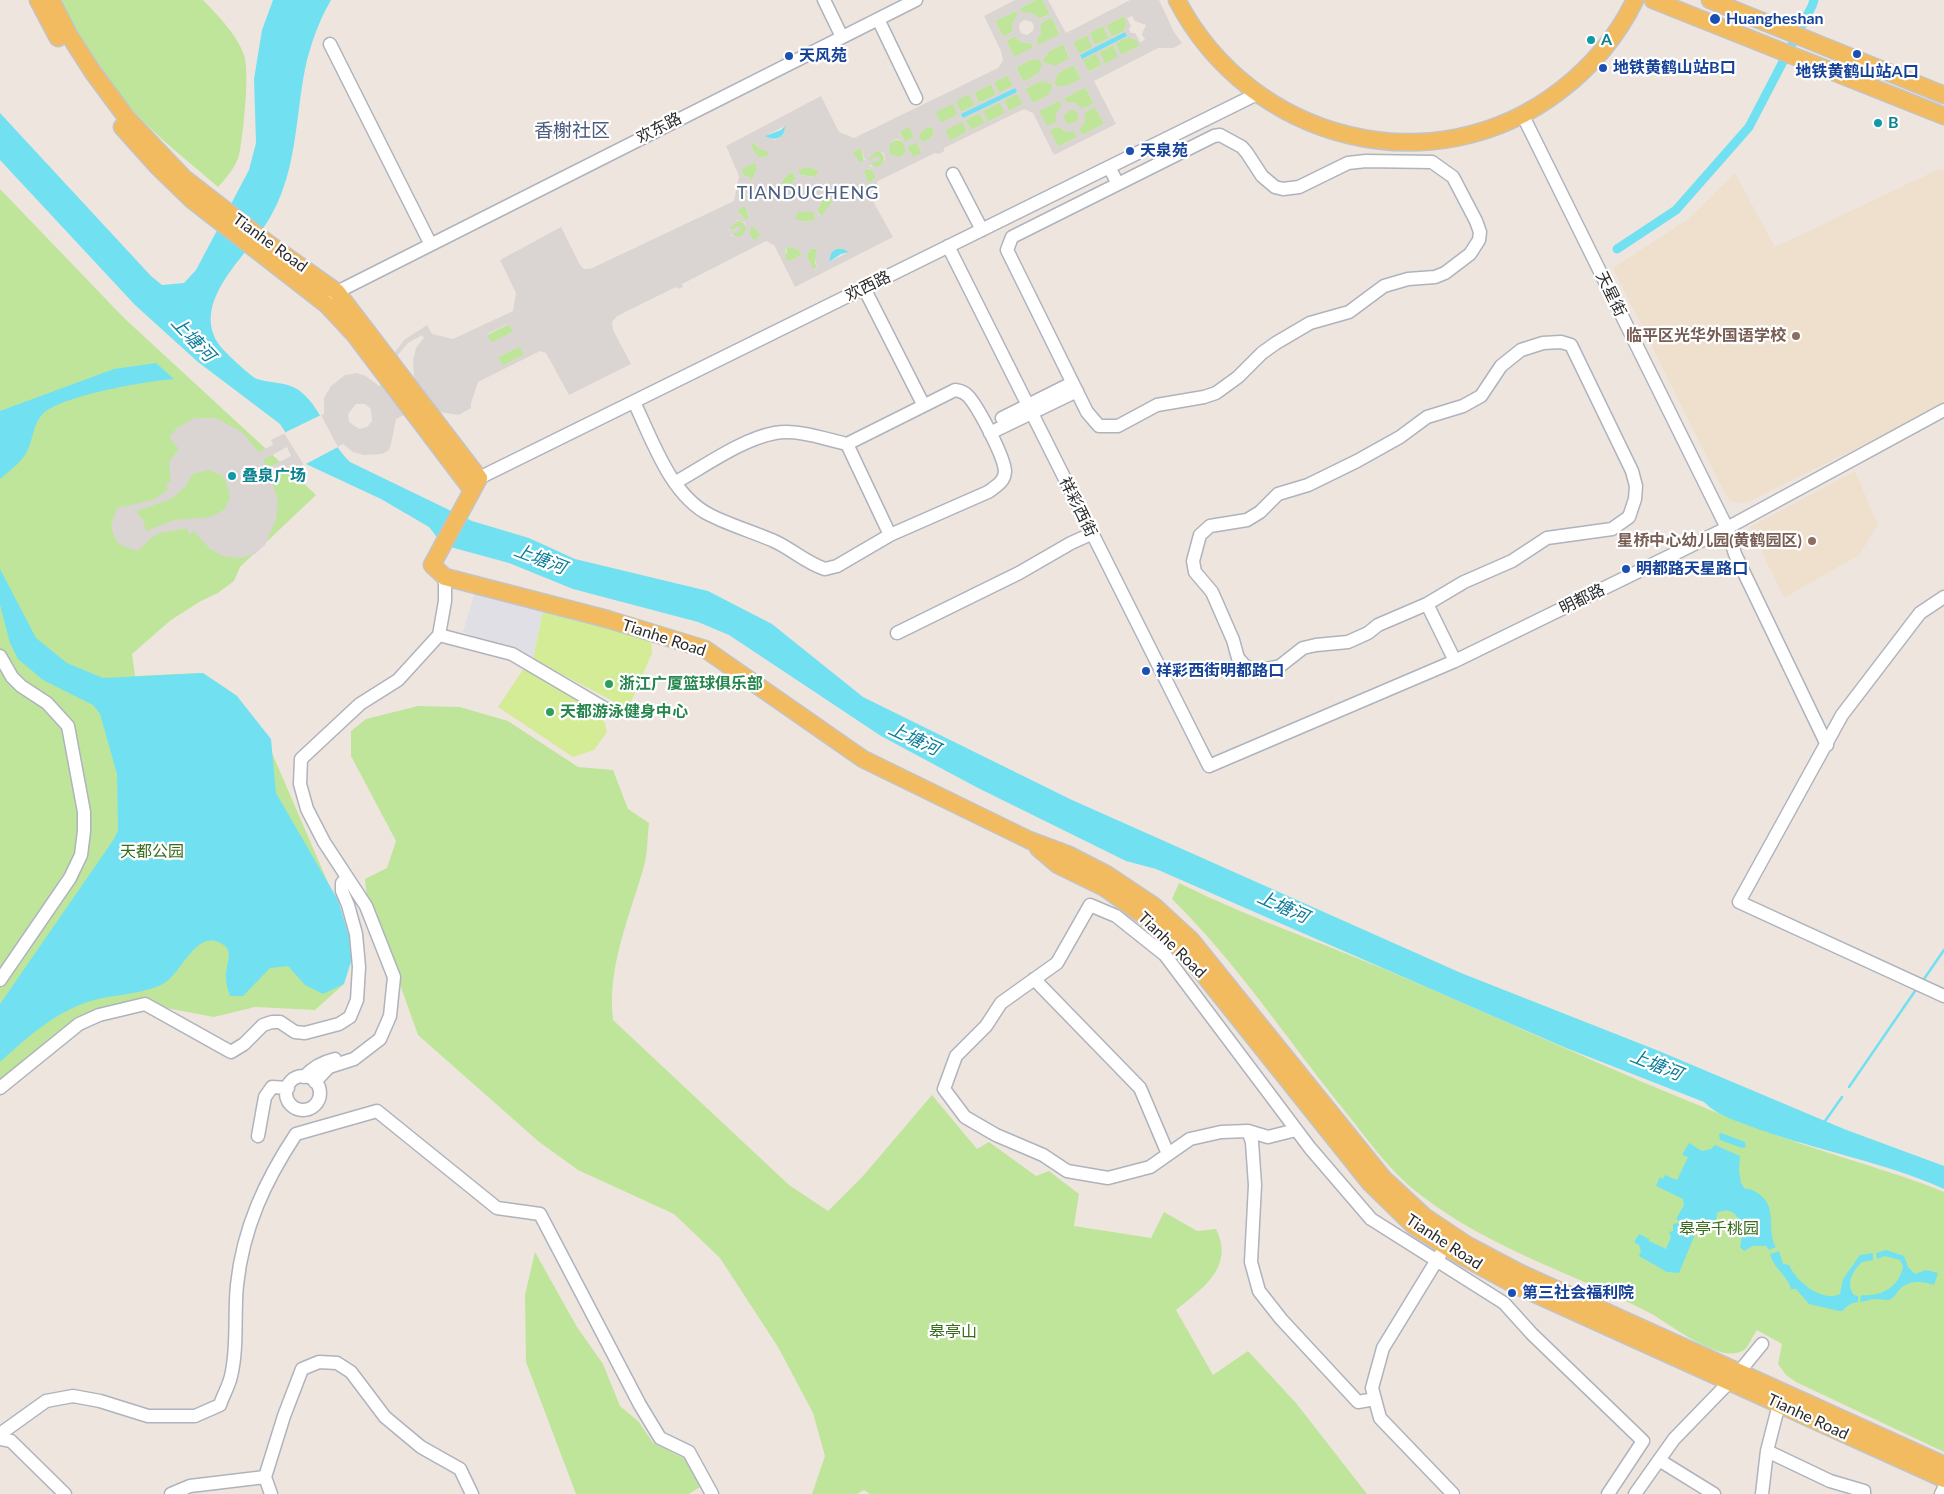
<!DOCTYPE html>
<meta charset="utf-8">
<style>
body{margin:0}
canvas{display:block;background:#eee5df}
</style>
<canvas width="1944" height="1494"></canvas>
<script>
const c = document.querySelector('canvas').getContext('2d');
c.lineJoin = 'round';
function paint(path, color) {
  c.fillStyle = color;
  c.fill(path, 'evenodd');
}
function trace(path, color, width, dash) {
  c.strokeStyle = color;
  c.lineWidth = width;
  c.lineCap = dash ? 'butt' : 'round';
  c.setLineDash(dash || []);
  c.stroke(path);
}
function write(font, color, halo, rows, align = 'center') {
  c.font = font + ' Lato,"Noto Sans SC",sans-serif';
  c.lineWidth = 4.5;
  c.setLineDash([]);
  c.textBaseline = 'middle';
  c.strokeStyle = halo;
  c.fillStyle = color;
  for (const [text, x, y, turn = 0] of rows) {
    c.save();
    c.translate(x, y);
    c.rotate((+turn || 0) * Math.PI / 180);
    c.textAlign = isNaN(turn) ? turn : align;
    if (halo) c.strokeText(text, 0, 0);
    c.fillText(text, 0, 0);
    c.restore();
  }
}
const industrial = new Path2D(`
 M475,592L543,611L533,659L463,632Z`);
const education = new Path2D(`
 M1939,169L1944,170V405L1748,502L1736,503L1730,500L1723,490L1613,268L1688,219L1735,173L1775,247Z
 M1855,471L1878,525L1859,555L1784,598L1750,527Z`);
const green = new Path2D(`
 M59,0H203C219,17 236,33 244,55C250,71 243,137 239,155C236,167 226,178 218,187C185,158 148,131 121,96C97,66 78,33 59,0Z
 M1036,0H1043L1050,14L1039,19L1022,13L1020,8Z
 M1016,11L1018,15L1012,23V32L1003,37L995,21Z
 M1124,16L1127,21L1124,31L1112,37L1106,25Z
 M1052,17L1060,35L1038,46L1036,40L1041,23Z
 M1103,26L1109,38L1095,45L1089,33Z
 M1087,35L1093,47L1079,54L1073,42Z
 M1015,36L1021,42L1031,43L1033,48L1014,57L1006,41Z
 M1128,37L1137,40L1140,46L1121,55L1115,43Z
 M1063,44L1070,59L1055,66L1044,63L1043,59L1049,51Z
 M1113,45L1119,57L1105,64L1099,52Z
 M1096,53L1102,65L1088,72L1082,60Z
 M1030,60H1040L1043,64L1038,74L1023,82L1016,67Z
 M1074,65L1081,79L1066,87L1056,86L1054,82L1059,72Z
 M1008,75L1013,86L999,93L994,82Z
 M1040,81L1051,83L1053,88L1047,96L1033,103L1025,89Z
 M991,84L996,95L979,103L974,93Z
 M1085,87L1094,103L1083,109L1066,102L1064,98Z
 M1017,93L1023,104L1009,111L1004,100Z
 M969,94L975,105L961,112L955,101Z
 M1059,100L1062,105L1056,122L1047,127L1039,111Z
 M1000,102L1005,113L988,122L982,111Z
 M953,103L958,114L941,123L935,112Z
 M1095,107L1104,124L1082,135L1079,130L1085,112Z
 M1063 117a8 8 0 1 1 16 0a8 8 0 1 1-16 0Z
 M979,113L985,123L971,130L965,120Z
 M962,121L967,132L950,141L945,130Z
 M909,126L914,137L905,142L899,131Z
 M927,126L933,128L934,133L929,140L923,142L919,138V134Z
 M1058,126L1065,131L1075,132L1077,137L1058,147L1049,130Z
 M888 149a9 9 0 1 1 18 0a9 9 0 1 1-18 0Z
 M754,142L757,146L771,152L766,157L758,158L749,144Z
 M916,142L922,153L913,158L907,147Z
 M861,148L864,161L861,163L855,160L843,166L844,157L848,156L855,158L852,152Z
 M868 159a8 8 0 1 1 16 0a8 8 0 1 1-16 0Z
 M755,162L757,169L752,180L744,176L741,169Z
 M809,167L819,170L815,177L800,175L798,169Z
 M865,168L872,170L876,178L868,183L864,173Z
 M792,171L796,178L787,191L779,189L784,178Z
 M0,189L124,318L316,495L240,567L234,581L218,593L201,601L171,620L132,654L135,676L203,673L237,696L272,753L342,915L344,984L315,1010L255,1007L214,1017L145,1004L84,1022L0,1091Z
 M825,196L833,199L828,210L821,217L817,210Z
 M745,205L749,217L746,221L737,210Z
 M798,211L813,212L816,220L805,222L794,219Z
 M730 229a8 8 0 1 1 16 0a8 8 0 1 1-16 0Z
 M751,226L756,227L761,236L753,241L749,232Z
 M786,246L798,249L802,255L788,262L784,255L787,252Z
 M818,248L815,263L817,267L813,270L806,255L811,249Z
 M509,324L513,332L491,343L487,335Z
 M520,346L524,355L502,366L498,357Z
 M418,706L460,707L508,721L578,767L613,770L628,809L649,823C647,837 648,852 644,866C630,916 607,966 613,1020L789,1185L828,1211L863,1176L932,1095L977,1149L989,1142L1036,1176L1049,1171L1079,1194L1074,1226L1151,1238L1164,1212L1197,1231L1216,1229C1235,1267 1202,1289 1176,1310L1213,1375L1248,1351L1296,1403L1367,1494H870L864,1490L857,1494H812L825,1456L813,1413L778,1347L720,1258L674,1214L578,1170L538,1141L418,1035L391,959L368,908L365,879L387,868L396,841L351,756V731L366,719Z
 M1179,883C1255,921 1335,947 1412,981C1534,1033 1654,1091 1779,1136C1833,1156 1890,1170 1944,1192V1452L1796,1382L1786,1375L1778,1364L1782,1344L1757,1330C1753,1335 1749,1346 1744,1350C1721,1366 1669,1323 1650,1313C1574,1273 1490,1249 1422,1196C1391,1173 1368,1140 1344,1110C1287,1039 1236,962 1172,899Z
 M535,1252L577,1327L603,1364L620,1406L639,1422L653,1443L687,1460L700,1487L689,1494H576L526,1362L525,1295Z`);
const pitch = new Path2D(`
 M543,611L651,639L652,653L628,709L533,659Z
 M524,668L603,716L607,732L594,750L573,757L498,707Z`);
const plaza = new Path2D(`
 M1015,0H1036L1020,8L1022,12L1032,13L1040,19L1050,14L1043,0H1048L1066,33L1130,0H1159L1174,32L1182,43L1174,48H1158L1094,81L1116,124L1054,155L1033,113L1024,109L944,148V151L939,154L935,153L878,181L872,193L874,203L893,237L795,287L774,245L766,241L682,284L683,287L678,289L676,287L617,316L612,322L613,330L631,364L569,395L546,353L540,351L478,382L471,403V408L459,415L433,411L411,381L414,377L413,360L416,348L424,338L422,335L408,343L395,358L393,355L404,340L427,325L432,334L453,339L513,311L516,293L500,260L561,227L580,265L584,269H590L734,201L739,176L726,146L821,96L839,132L854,138L998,68L1003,60L1001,51L984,16ZM1016,11L1018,15L1012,23V32L1003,37L995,21ZM1124,16L1127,21L1124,31L1112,37L1106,25ZM1132,16L1135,21L1146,25L1142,34L1145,40L1140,42L1135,33H1131L1129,29L1131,26L1127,18ZM1052,17L1060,34L1038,45L1036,41L1041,35V23ZM1024,20L1032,22L1034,27L1033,31L1027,35L1021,33L1019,28L1020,23ZM1103,26L1109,38L1095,45L1090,33ZM1125,32L1127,36L1082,58L1081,55ZM1087,35L1092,47L1079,54L1073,42ZM1015,36L1021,42L1031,43L1033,47L1014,57L1006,41ZM1128,37L1137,41L1140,46L1121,55L1115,44ZM1063,44L1070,58L1055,66L1044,63L1043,59L1049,51ZM1113,45L1118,57L1105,64L1099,52ZM1096,54L1102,65L1089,72L1083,60ZM1030,60H1040L1042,64L1038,74L1023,82L1016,68ZM1074,65L1081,79L1066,86H1056L1054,82L1059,72ZM1008,76L1013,86L999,93L994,82ZM1040,81L1051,83L1053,88L1047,96L1033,103L1025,89ZM991,84L996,95L979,103L974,93ZM1085,87L1094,103L1083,109L1076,103L1066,102L1064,98ZM1015,88L1016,92L963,118L962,114ZM969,94L975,105L961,112L956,101ZM1017,94L1023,104L1009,111L1004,100ZM1059,101L1062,105L1056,113V122L1047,126L1039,111ZM1000,103L1005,113L988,122L983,111ZM953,104L958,114L941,123L936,112ZM1095,107L1104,124L1082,135L1079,130L1085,122V112ZM1072,109L1076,111L1079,118L1076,122L1069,124L1065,122L1064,115ZM979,113L985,123L971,130L965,120ZM962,122L967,132L950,141L945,130ZM785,126L784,132L780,138L774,140L765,136ZM929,126L933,128L934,133L929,140L923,142L919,138V134ZM1058,126L1067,132H1075L1077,137L1058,147L1050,130ZM909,127L914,137L905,142L899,132ZM896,139L901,140L906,150L902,157L891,155L888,151L891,142ZM754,142L760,149L770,152L766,157L758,158L750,143ZM916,142L922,152L913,157L907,147ZM861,148L865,160L861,163L852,152ZM876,151L884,153L885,160L880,166L871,167L869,165L880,160L878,156L867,161ZM755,162L757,169L752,180L748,176H744L741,169ZM809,167L819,170L815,177L800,175L798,169ZM867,168L872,170L876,178L868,183L864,173ZM792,171L796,177L787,191L779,189L784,178ZM825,196L832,199L831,204L820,217L817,210ZM745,206L749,216L746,221L737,210ZM797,212H813L816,220L805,222L795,219ZM737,220L745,223L746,230L742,236H732L731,235L741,230L739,226L728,231ZM752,225L761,236L753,240L749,232ZM786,246L798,249L802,255L788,262L785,255ZM817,248L815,259L817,267L814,270L806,255L811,249ZM836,249H843L849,252L829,262L831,253ZM508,324L513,332L491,343L487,334ZM519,347L524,355L502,366L498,357Z
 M357,373L366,376L379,386L386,381L410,412L396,419L391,444L389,450L382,454L364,455L353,452L343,444L287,474L284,470L271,477L278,501L276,520L265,545L255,554L240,558L222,556L209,548L194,531L189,534L187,528L160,533L150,539L138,551L122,546L115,539L111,526L117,508L153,500L169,489L165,485L171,481L169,462L179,449L169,437L177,428L195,418H215L241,431L259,452L273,445L271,440L324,414V398L331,386L345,375ZM356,404H365L371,409L372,421L367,427L359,429L349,422L348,414ZM287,447L291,456L267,468L263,460ZM209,470L223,476L227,484L230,498L224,510L210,517L174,520L146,531L143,520L136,511L171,499L185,487L193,474Z`);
const water = new Path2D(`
 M273,0H331C320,19 313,38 307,60C296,107 298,159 277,204C273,212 269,220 264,227C244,258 192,302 218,343C222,350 250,376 257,379C269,383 286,382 297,389C322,405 328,442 350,462L472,521L529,538L575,559L708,591L772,624L863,697L1072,800L1461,973L1659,1051L1844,1129L1944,1166V1189C1884,1162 1819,1151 1758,1129C1738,1121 1719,1117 1704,1102L1566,1048L1156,869L1126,861L978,788L881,736L729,635L698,622L573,589L509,563L443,545L429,527L381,499L306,464L280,424L198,362L135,305L0,160V113L151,276L162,285L184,283L196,270L249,170L256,143L254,79L262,30Z
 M1125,32L1127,36L1082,59L1080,55Z
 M1015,88L1017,92L963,118L961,114Z
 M785,126C785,138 775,142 765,136L781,130Z
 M836,249H843L849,252L841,254L829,262L831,253Z
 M156,363L174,379C148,381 56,396 41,416C32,427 33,443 25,455C19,464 8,472 0,479V411L114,369Z
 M0,569L36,638L67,663L103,678L203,673L237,696L271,739L276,793L338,900L354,952L344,984L323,994L305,985L288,966L270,968L243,996H230C228,990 226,984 226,978C225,963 237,949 218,942C194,932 180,977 161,985C144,993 117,995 98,999C58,1009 30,1035 0,1062V1004L114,839L118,830L117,774L100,714L93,705L43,680L18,659L10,643L0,605Z
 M1721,1133L1745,1142L1746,1147L1742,1148L1720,1140L1719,1134Z
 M1689,1143L1702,1151L1711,1149L1715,1145L1740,1156L1739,1171L1741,1183L1745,1189C1749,1188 1751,1190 1756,1192C1780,1206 1765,1230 1776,1247L1769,1250L1766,1246H1753L1744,1251L1740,1247C1745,1231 1739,1202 1717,1213L1716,1220L1710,1224L1701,1218L1697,1226L1693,1229L1676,1219L1684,1205L1683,1199L1656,1186L1660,1177L1663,1179L1665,1175L1677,1180L1688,1157L1682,1155Z
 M1677,1223L1693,1233L1694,1237L1679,1273L1667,1272L1639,1256L1641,1251L1639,1245L1634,1242L1639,1234L1649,1239V1241L1666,1249L1671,1237L1669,1232L1673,1231V1224Z
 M1886,1250L1904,1256L1908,1267L1915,1274L1926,1270L1938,1273L1934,1285C1922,1281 1910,1280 1900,1289C1896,1293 1895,1297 1889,1300L1874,1299L1860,1302L1861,1295C1882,1297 1900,1286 1903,1266L1900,1260L1885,1256L1877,1259L1876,1253Z
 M1779,1251L1783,1264L1789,1265C1796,1281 1822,1303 1840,1294L1843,1279L1860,1255L1873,1253V1260L1862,1262C1853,1271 1845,1283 1854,1295L1858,1296V1302L1850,1304L1842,1311H1839L1809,1304L1796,1289H1791C1788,1276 1774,1269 1770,1254Z`);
const pier = new Path2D(`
 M321,415L338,447L304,465L284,433Z`);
const stream = new Path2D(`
 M1924,979L1944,950
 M1849,1087L1915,991
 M1823,1124L1842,1097`);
const canal = new Path2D(`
 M1617,249L1676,210L1749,127L1812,6L1814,0`);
const minor = new Path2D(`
 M824,0L842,37
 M878,19L916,98
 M330,44L430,243
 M1522,114L1727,528L1735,554L1827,745
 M1109,167L1118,184L1214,136L1220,135L1242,147L1247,153L1262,176L1275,187L1283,189L1299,187L1348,163L1366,161L1432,162L1453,177L1476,221L1480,232L1479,240L1470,254L1445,273L1435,277L1408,279L1384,286L1349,312L1310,323L1276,343L1262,353L1238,377L1216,393L1204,397L1157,405L1118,426H1099L1087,412L1007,250L1012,237L1118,184
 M953,174L982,230
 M948,246L1209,766L1455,661L1727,528L1944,410
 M864,288L923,404
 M333,297L337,292L916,0
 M1561,342L1571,345L1632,471L1636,486L1635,499L1629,517L1612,529L1547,538L1512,561L1464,582L1427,604L1378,625L1368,633L1348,642L1316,645L1303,648L1280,666L1257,671L1245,666L1238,658L1233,640L1212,592L1195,572L1193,561L1200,535L1210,526L1247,520L1260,512L1278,494L1308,485L1357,461L1400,437L1427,417L1463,406L1481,396L1501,366L1521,350L1543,343Z
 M634,402C652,439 670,495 710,515C730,525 753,532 774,541C792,549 806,563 825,569L837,566L890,535L988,492C995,487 1005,482 1005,471C1004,456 979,409 969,397C965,392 961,391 955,390L847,444C825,439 798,429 775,433C742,439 705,466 676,482
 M1002,418L1072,383
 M990,433L1077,391
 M847,444L890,535
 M479,478L1257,94
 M1944,597L1920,613L1842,715L1739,902L1944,996
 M1427,604L1455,661
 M897,633L1019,573L1071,543L1091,534
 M439,635L512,654L609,711
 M0,656L12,677L21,686L47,703L68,726L84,812V831L81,855L70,878L0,980
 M1034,979L1140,1088L1168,1154
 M286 1093a17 17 0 1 1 34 0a17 17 0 1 1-34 0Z
 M304,1077C313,1067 322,1062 335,1059
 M315,1082L329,1067L354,1059L380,1039L390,1016L394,977L366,906L324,842L307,809L300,784L301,759L360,704L398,680L439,635L445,601V577
 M0,1088L79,1024L99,1015L145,1004L231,1052L244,1044L263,1025L272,1022H280L295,1032L305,1033L339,1024L350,1017L357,1000L359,967L356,934L348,905L342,891V883L347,878
 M1248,1131L1268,1137L1296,1130
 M258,1136L265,1097L272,1087L288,1088
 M1440,1255L1383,1348L1372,1388L1380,1418L1453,1494
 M1375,1399L1358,1402L1281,1319L1259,1291L1251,1262L1255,1185L1252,1142L1248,1131L1221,1132L1190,1139L1150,1167L1108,1178L1067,1171L1043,1155L996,1135L965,1117L944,1089L956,1056L986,1026L1001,1003L1057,963L1090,905L1116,916L1165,955L1310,1148L1371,1219L1504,1303L1532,1334L1643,1441L1608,1494
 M0,1434L46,1401L73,1396L100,1401L148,1416H195L220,1405C223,1395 229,1386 231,1376C238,1348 234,1314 237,1285C243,1228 265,1181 296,1134L377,1111L497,1208L540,1214L640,1405L660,1438L689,1452L712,1494
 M0,1439L11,1441L65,1494
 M1767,1451L1830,1481L1864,1491V1494
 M1659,1460L1714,1494
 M171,1494L190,1486L265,1477
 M271,1494L265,1477L284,1416L302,1369L319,1362L337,1363L351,1372L385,1417L421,1447L460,1469L472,1494
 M1635,1494L1674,1439L1739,1372L1762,1344
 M1762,1494L1767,1451L1779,1404
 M1941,1494L1944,1488`);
const major = new Path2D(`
 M38,0L58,38
 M51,0L69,35L92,71L126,117L184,178L269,244L337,292L479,478L432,565L445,577L607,619L705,649L863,759L1029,840L1069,855L1106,874L1154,906L1191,940L1383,1178L1425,1217L1467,1245L1520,1273L1944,1465
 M1177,0C1250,141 1433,189 1561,90C1592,66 1618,35 1635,0
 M1653,0L1944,116
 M1710,0L1944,95
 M122,127L157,166L192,200L327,305L354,334L472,490
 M1038,848L1058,865L1105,888L1151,921L1192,960L1370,1183L1414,1226L1461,1256L1511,1283L1944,1479`);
const markers = [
 [1715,19,6,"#1a4fb4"],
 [1591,40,5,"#0f9aa8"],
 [1857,54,5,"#1a4fb4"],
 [789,56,5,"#1a4fb4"],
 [1603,68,5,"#1a4fb4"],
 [1878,123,5,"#0f9aa8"],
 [1130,151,5,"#1a4fb4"],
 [1796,336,5,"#8d6e63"],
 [232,476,5,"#0f9aa8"],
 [1812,541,5,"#8d6e63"],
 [1626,569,5,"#1a4fb4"],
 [1146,671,5,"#1a4fb4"],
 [609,684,5,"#2e9e5b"],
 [550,712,5,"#2e9e5b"],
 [1512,1293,5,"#1a4fb4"]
];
const transitNames = [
 ["Huangheshan",1726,19],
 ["天风苑",799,56],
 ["地铁黄鹤山站B口",1613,68],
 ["地铁黄鹤山站A口",1857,72,"center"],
 ["天泉苑",1140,151],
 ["明都路天星路口",1636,569],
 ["祥彩西街明都路口",1156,671],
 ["第三社会福利院",1522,1293]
];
const cultureNames = [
 ["A",1601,40],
 ["B",1888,123],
 ["叠泉广场",242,476]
];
const streetNames = [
 ["欢东路",659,128,-27],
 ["Tianhe Road",270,243,36],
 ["欢西路",868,286,-26],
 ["天星街",1611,294,64],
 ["祥彩西街",1078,507,64],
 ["明都路",1582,599,-26],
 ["Tianhe Road",664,638,18],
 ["Tianhe Road",1172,945,44],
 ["Tianhe Road",1444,1242,33],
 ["Tianhe Road",1808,1417,25]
];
const educationNames = [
 ["临平区光华外国语学校",1786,336],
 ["星桥中心幼儿园(黄鹤园区)",1802,541]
];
const leisureNames = [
 ["浙江广厦篮球俱乐部",619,684],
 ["天都游泳健身中心",560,712]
];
const parkNames = [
 ["天都公园",152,852],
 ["皋亭千桃园",1719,1229],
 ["皋亭山",953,1332]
];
const neighbourhoodNames = [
 ["TIANDUCHENG",808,193]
];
const waterNames = [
 ["上塘河",193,339,47],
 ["上塘河",540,559,21],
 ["上塘河",914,739,25],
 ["上塘河",1283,907,24],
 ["上塘河",1656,1065,22]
];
const quarterNames = [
 ["香榭社区",572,131]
];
paint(industrial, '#e0dfe6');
paint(education, '#efe0ce');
paint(green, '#bfe59b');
paint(pitch, '#d4ec96');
paint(plaza, '#dad5d2');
paint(water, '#71e1f1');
paint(pier, '#eee5df');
trace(stream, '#71e1f1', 2.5);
trace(canal, '#71e1f1', 9);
trace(minor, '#afb3bc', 15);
trace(major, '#c4c4c4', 19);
trace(minor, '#fff', 12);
trace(major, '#f3bb5f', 16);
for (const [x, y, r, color] of markers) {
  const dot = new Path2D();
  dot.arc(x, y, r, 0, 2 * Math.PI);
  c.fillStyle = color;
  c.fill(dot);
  trace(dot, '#fff', 2);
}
write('bold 16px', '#164399', '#fff', transitNames, 'left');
write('bold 16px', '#0d838f', '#fff', cultureNames, 'left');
write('16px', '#2c2c2c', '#fff', streetNames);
write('bold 16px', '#785e54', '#fff', educationNames, 'right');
write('bold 16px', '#27864d', '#fff', leisureNames, 'left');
write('16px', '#366c1a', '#fff', parkNames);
c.letterSpacing = '1px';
write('18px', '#4b5c7e', '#fff', neighbourhoodNames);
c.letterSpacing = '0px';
write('italic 18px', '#0c7d9a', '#fff', waterNames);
write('19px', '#4b5c7e', '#fff', quarterNames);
</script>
